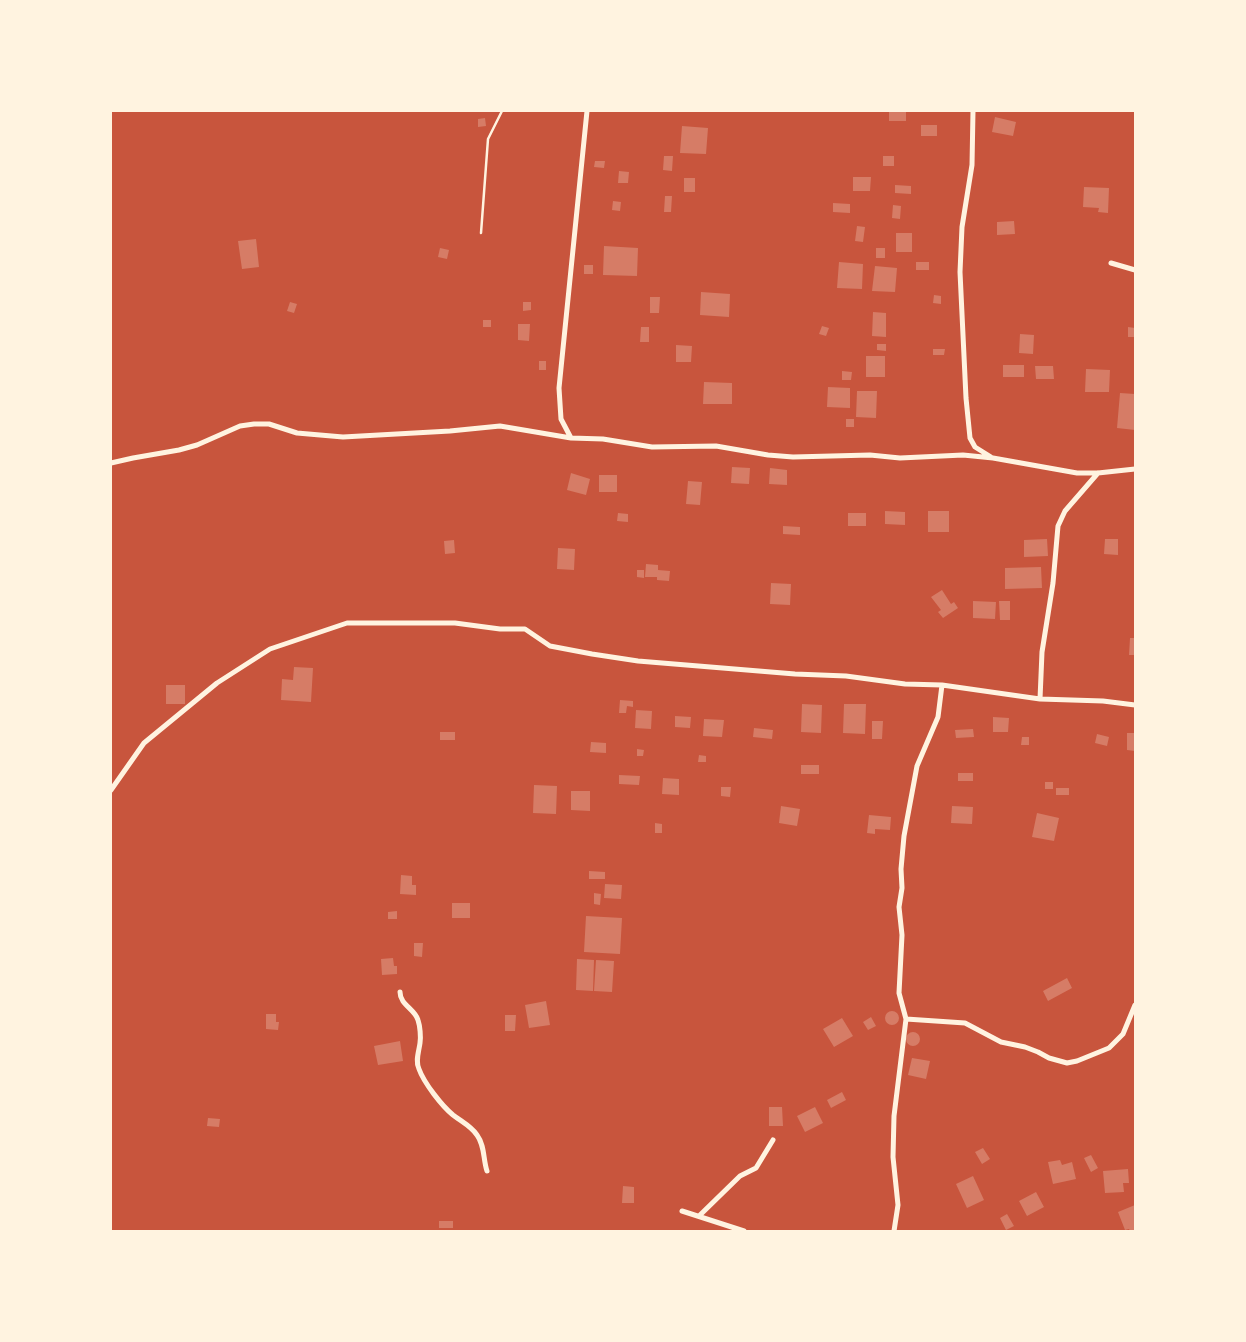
<!DOCTYPE html>
<style>
body{margin:0}
#map{position:relative;width:1246px;height:1342px;overflow:hidden;background:#c8553d;font-family:"Public Sans",sans-serif}
canvas{display:block}
.frame{position:absolute;inset:0;border:112px solid #fff3e0;pointer-events:none}
</style>
<div id="map">
<canvas width="1246" height="1342"></canvas>
<div class="frame"></div>
</div>
<script>
const c = document.querySelector('canvas').getContext('2d');
c.lineJoin = 'round';
function paint(path, color) {
  c.fillStyle = color;
  c.fill(path, 'evenodd');
}
function trace(path, color, width, dash) {
  c.strokeStyle = color;
  c.lineWidth = width;
  c.lineCap = dash ? 'butt' : 'round';
  c.setLineDash(dash || []);
  c.stroke(path);
}
const building = new Path2D(`
 M889,111H906V121H889Z
 M995,117L1016,122L1013,136L992,132Z
 M485,118L486,126L478,127V119Z
 M921,125H937V136H921Z
 M682,126L708,128L706,154L680,153Z
 M664,156H673L672,171L663,170Z
 M883,156H894V166H883Z
 M595,161H605L604,168L594,167Z
 M619,171L629,172L628,183H618Z
 M853,177H871L870,191H853Z
 M684,178H695V192H684Z
 M895,185L911,186V194L895,193Z
 M1084,187L1109,188L1108,213L1098,212L1099,208L1083,207Z
 M665,196H672L671,212H664Z
 M613,201L621,202L620,211L612,210Z
 M833,203L850,204V213L833,212Z
 M893,205L901,206L900,219L892,218Z
 M1014,221L1015,234L997,235V222Z
 M857,226L865,227L863,242L855,241Z
 M896,233H912V252H896Z
 M256,239L259,267L242,269L238,241Z
 M604,246L638,248L637,276L603,275Z
 M440,248L449,250L447,259L438,257Z
 M876,248H885V258H876Z
 M839,262L863,264L862,289L837,288Z
 M916,262H929V270H916Z
 M584,265H593V274H584Z
 M875,266L897,268L895,292L872,291Z
 M701,292L730,294L729,317L700,315Z
 M934,295L941,296V304L933,303Z
 M650,297H660L659,313H650Z
 M290,302L297,304L294,313L287,311Z
 M523,302H531V310L523,311Z
 M873,312L886,313V337L872,336Z
 M483,320H491V327H483Z
 M518,324H530L529,341L518,340Z
 M822,326L829,328L826,336L819,334Z
 M641,327H649V342H640Z
 M1128,327L1135,328V337H1128Z
 M1020,334L1034,335L1033,354L1019,353Z
 M877,344H886V351L877,350Z
 M676,345L692,346L691,362H676Z
 M933,349H945L944,355H933Z
 M866,356H885V377H866Z
 M539,361H546V370H539Z
 M1003,365H1024V377H1003Z
 M1035,366H1053L1054,379H1036Z
 M1086,369L1110,370L1109,392H1085Z
 M842,371L852,372L851,380H842Z
 M704,382L732,383V404H703Z
 M828,387L850,388V408L827,407Z
 M857,391H877L876,418L856,417Z
 M1120,393L1135,394V430L1117,428Z
 M846,419H854V427H846Z
 M732,467L750,468L749,484L731,483Z
 M770,468L787,470V485L769,484Z
 M571,473L590,479L586,495L567,490Z
 M599,475H617V492H599Z
 M688,481L702,482L700,505L686,504Z
 M885,511L905,512V525L885,524Z
 M928,511H949V532H928Z
 M618,513L628,514V522L617,521Z
 M848,513H866V526H848Z
 M783,526L800,527V535L783,534Z
 M1047,539L1048,556L1024,557V540Z
 M1105,539H1118V555L1104,554Z
 M454,540L455,553L445,554L444,541Z
 M558,548L575,549L574,570L557,569Z
 M646,564L658,565V570L670,571L669,581L657,580V577H645Z
 M1041,567L1042,588L1005,589V568Z
 M637,570H644V578L637,577Z
 M771,583L791,584L790,605L770,604Z
 M942,590L951,604L954,602L958,608L943,618L938,612L941,610L931,597Z
 M973,601L996,602L995,619L973,618Z
 M999,601H1010V620H1000Z
 M1130,638H1135V655H1129Z
 M294,667L313,668L311,702L281,700L282,679L293,680Z
 M166,685H185V704H166Z
 M620,700L633,701V707L627,706L626,713H619Z
 M802,704L822,705L821,733L801,732Z
 M844,704H866L865,734L843,733Z
 M636,710L652,711L651,729L635,728Z
 M675,716L691,717L690,728L675,727Z
 M993,717L1009,718L1008,732H993Z
 M704,719L724,720L722,737L703,736Z
 M872,721H883L882,739H872Z
 M754,728L773,730L772,739L753,737Z
 M973,729L974,737L956,738L955,730Z
 M440,732H455V740H440Z
 M1127,733H1135V751L1127,750Z
 M1097,734L1109,737L1107,746L1095,743Z
 M1022,737H1029V745H1021Z
 M591,742L606,743V753L590,752Z
 M637,749L644,750L643,756H637Z
 M699,755L706,756V762H698Z
 M801,765H819V774H801Z
 M958,773H973V781H958Z
 M619,775L640,776L639,785L619,784Z
 M663,778L679,779V795L662,794Z
 M1045,782H1053V789H1045Z
 M534,785L557,786L556,814L533,813Z
 M721,787H731L730,797L721,796Z
 M1056,788H1069V795H1056Z
 M571,791H590V811L571,810Z
 M781,806L800,809L797,826L779,823Z
 M952,806L973,807L972,824L951,823Z
 M1037,813L1059,818L1054,841L1032,837Z
 M869,815L891,817L890,830L875,829V834L867,833Z
 M655,823L662,824V833H655Z
 M589,871L605,872V879H589Z
 M401,875L412,876V885H416V895L400,894Z
 M605,884L622,885L621,899L604,898Z
 M594,893L601,894L600,905L594,904Z
 M452,903H470V918H452Z
 M397,911V919H388V912Z
 M586,916L622,918L620,954L584,952Z
 M414,943H423L422,957L414,956Z
 M393,958L394,966H397V974L382,975L381,959Z
 M577,959L594,960L593,991L576,990Z
 M596,960L614,961L612,992L594,991Z
 M1067,978L1072,988L1048,1001L1043,991Z
 M546,1001L550,1025L529,1028L525,1005Z
 M885 1018a7 7 0 1 1 14 0a7 7 0 1 1-14 0Z
 M266,1014H276V1022H279L278,1030L266,1029Z
 M505,1015H516L515,1031H505Z
 M871,1017L876,1026L868,1030L863,1022Z
 M842,1018L853,1036L834,1047L823,1029Z
 M906 1039a7 7 0 1 1 14 0a7 7 0 1 1-14 0Z
 M400,1041L403,1061L378,1065L374,1046Z
 M912,1058L930,1061L926,1079L908,1075Z
 M842,1092L846,1100L831,1108L827,1100Z
 M769,1107H782L783,1126H769Z
 M815,1107L823,1123L805,1132L797,1116Z
 M208,1118L220,1119L219,1127L207,1126Z
 M983,1148L990,1159L982,1164L975,1152Z
 M1091,1155L1098,1168L1091,1172L1084,1158Z
 M1060,1160L1062,1165L1072,1162L1076,1179L1053,1184L1048,1162Z
 M1128,1169L1129,1183H1123L1124,1192L1105,1193L1103,1171Z
 M973,1176L984,1200L967,1208L956,1184Z
 M623,1186L634,1187V1203H622Z
 M1036,1192L1044,1207L1027,1216L1019,1201Z
 M1135,1205V1231H1130L1129,1229L1125,1230L1118,1212Z
 M1007,1214L1014,1226L1006,1230L1000,1218Z
 M439,1221H453V1228H439Z`);
const path = new Path2D(`
 M481,233L488,139L502,111`);
const minor = new Path2D(`
 M973,111L972,165L962,227L960,272L966,398L970,438L975,447L991,457
 M1111,263L1135,270
 M571,438L561,419L559,388L587,111
 M111,463L133,458L179,450L197,445L240,426L254,424H269L297,433L343,437L450,431L500,426L571,438L603,439L652,447L716,446L768,455L793,457L870,455L900,458L963,455L993,458L1077,473H1098L1135,469
 M1040,699L1042,652L1053,583L1058,526L1065,511L1098,473
 M111,790L144,743L217,683L270,649L347,623H455L500,629H525L550,646L592,654L638,661L795,674L846,676L905,684L942,685L1040,699L1103,701L1135,705
 M400,992C400,1005 415,1009 418,1020C420,1026 421,1037 420,1043C419,1051 415,1061 419,1069C424,1083 442,1106 453,1115C462,1122 471,1126 477,1135C485,1146 483,1159 487,1171
 M906,1019L965,1023L1001,1042L1025,1047L1038,1052L1049,1058L1067,1063L1077,1061L1109,1048L1123,1034L1135,1005
 M682,1211L744,1231
 M699,1216L740,1176L756,1168L773,1140
 M894,1231L898,1205L893,1157L894,1116L906,1019L899,993L902,935L899,907L902,888L901,869L904,836L917,766L938,717L942,685`);
paint(building, '#d67c66');
trace(path, '#fff3e0', 2.5);
trace(minor, '#fff3e0', 5);
</script>
